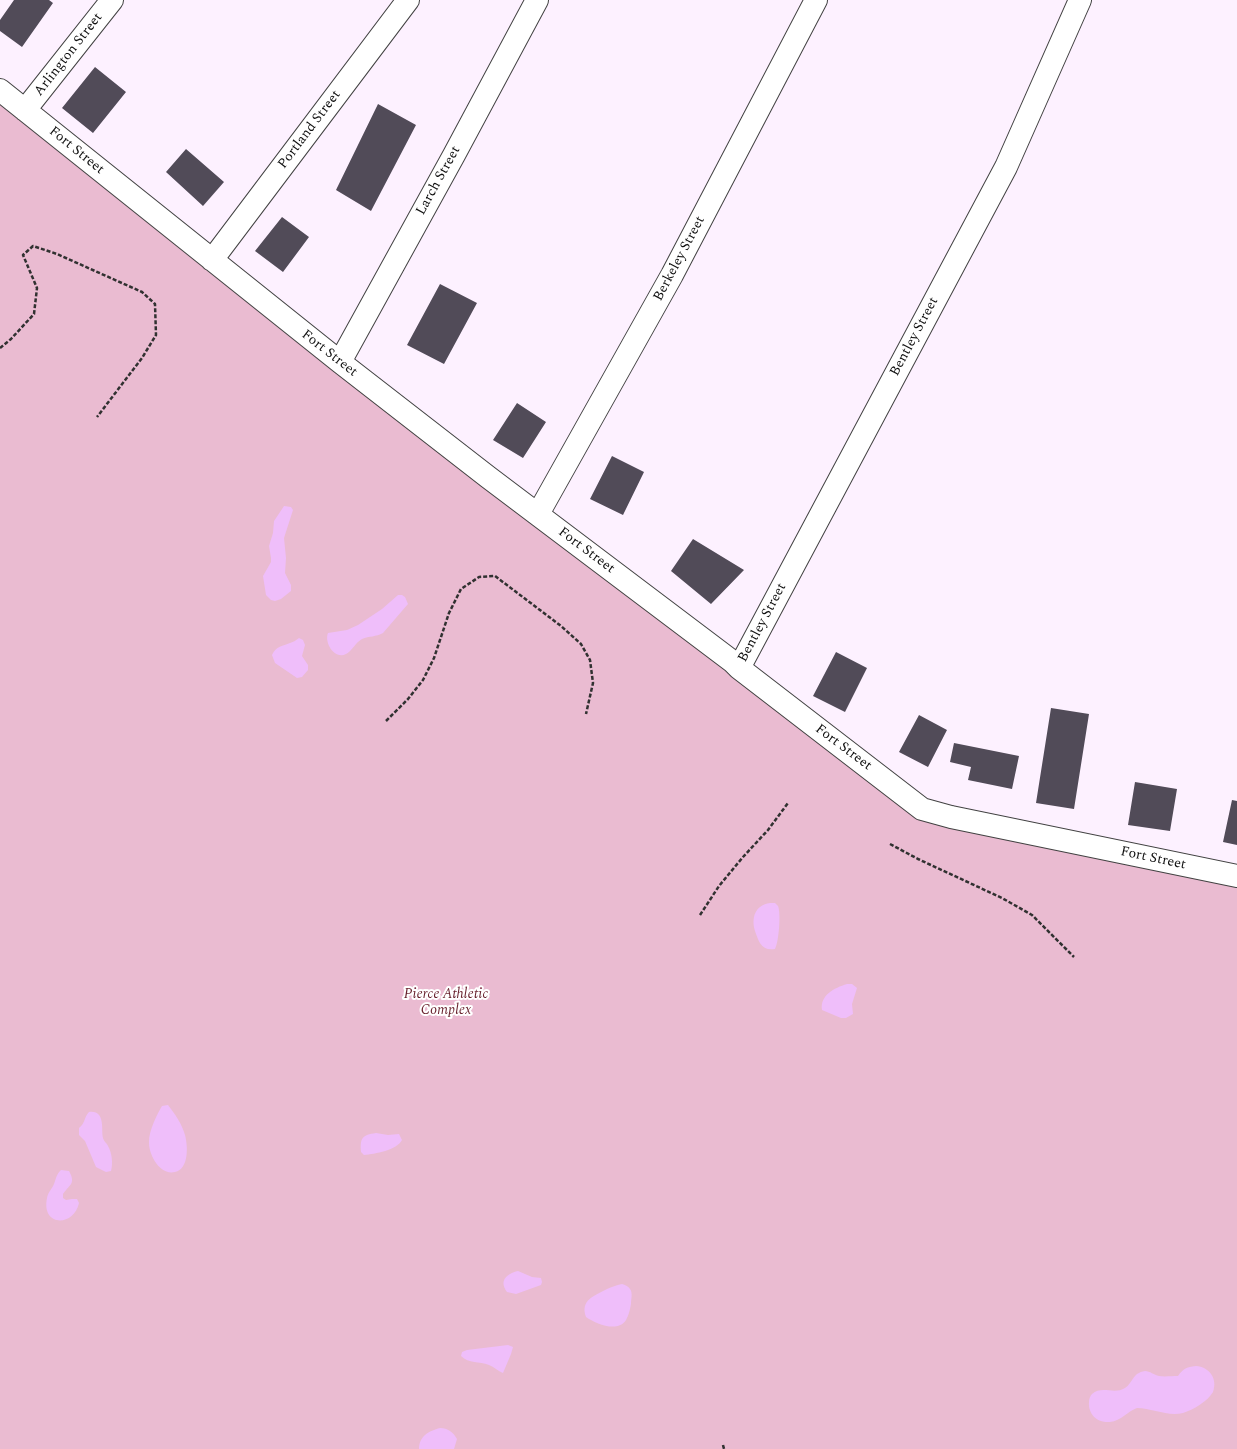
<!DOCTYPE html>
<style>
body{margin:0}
canvas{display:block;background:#fdf1ff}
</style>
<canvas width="1237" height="1449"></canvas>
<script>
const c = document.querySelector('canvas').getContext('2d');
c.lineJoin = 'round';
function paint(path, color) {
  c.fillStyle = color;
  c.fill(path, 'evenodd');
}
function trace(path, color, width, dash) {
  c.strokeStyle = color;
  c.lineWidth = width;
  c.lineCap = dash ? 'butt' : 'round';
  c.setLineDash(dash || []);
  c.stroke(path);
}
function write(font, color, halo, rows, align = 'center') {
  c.font = font + ' Spectral,serif';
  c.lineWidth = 4;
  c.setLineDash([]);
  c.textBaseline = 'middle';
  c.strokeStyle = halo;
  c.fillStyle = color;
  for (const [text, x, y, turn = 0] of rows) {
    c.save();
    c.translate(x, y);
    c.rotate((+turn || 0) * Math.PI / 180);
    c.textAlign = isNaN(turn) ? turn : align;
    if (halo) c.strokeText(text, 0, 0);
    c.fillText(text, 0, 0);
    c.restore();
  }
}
const green = new Path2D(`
 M0,101L924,815L1237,886V1449H0Z`);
const sand = new Path2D(`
 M284,506L291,507L293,510L284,538L286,558L285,573L291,585V591L281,599L275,601L271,600L266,595L263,576L271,562V558L269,546L273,533L274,521Z
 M398,595H402L405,597L408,604L383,633C376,637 369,636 362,639C355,643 352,651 346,654C334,660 324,642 328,633L347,630L358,625L382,609Z
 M299,638L303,640L305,645L302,656L308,665V670L302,677L297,678L275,663L272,655C276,646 283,646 290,643C294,642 296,640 299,638Z
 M770,903H775L778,906C781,913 779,941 775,949C761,951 759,942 755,931C751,918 755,905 770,903Z
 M847,984H852L857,988L852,1004L853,1014L846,1018H841L822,1010C820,995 834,988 847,984Z
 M168,1105C175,1114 182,1124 185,1135C188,1146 189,1169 175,1172C160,1176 148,1154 149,1141C149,1131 157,1114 162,1106Z
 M89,1112C106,1110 101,1130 103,1138C104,1142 107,1143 108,1146C112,1153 113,1163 111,1171L106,1172L96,1167L85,1141L79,1135V1128C85,1124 84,1117 89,1112Z
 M376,1133L388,1135L399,1134L402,1140C397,1150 375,1154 364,1155L361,1152C360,1138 362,1135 376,1133Z
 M61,1170L69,1171C76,1184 70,1184 63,1194V1198L66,1200L72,1199H77L79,1203C74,1227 41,1227 47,1198C48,1192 52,1189 54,1184C56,1179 56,1175 61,1170Z
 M518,1271L532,1277L541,1278L542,1282L541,1285L516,1294L507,1292C499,1281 506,1274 518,1271Z
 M622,1284C625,1285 628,1286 630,1289C633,1293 631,1299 631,1304C630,1309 629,1315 626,1320C618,1333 596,1324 586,1317C580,1300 594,1296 607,1289C612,1287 616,1285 622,1284Z
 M508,1345L513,1347L511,1354L503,1373C498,1371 494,1367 489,1365C479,1361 469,1364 461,1356L462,1352L467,1350Z
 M1196,1366C1209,1367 1218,1378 1213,1392C1208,1401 1193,1410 1183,1413C1168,1417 1152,1408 1137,1408C1128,1411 1121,1421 1110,1422C1098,1423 1088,1415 1089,1402C1089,1399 1090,1396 1092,1394C1102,1385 1114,1395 1125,1388C1133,1383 1132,1373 1145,1371C1150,1371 1154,1375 1159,1376C1164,1377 1172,1376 1178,1376C1183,1369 1186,1367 1196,1366Z
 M440,1428C448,1428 453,1432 457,1439L454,1449H419C419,1436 429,1431 440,1428Z`);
const building = new Path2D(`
 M14,0H49L53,3L22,47L0,31V20Z
 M95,67L126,92L93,133L62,108Z
 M378,104L416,125L371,211L336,190Z
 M186,149L224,182L203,206L166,172Z
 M282,217L309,237L283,272L255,251Z
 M440,284L477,303L444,364L407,345Z
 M517,403L546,422L523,458L493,440Z
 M612,456L644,472L623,515L590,499Z
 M693,539L744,570L711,604L671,571Z
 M836,652L867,668L845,712L813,696Z
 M1051,708L1089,714L1074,809L1036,803Z
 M919,715L947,730L928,767L899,752Z
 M954,743L1019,756L1012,789L968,780L971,767L950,762Z
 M1135,782L1177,789L1170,831L1128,825Z
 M1232,800L1237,801V845L1223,842Z`);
const path = new Path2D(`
 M0,348L11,339L34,314L37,288L23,255L33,246L57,254L142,292L155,304L156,335L142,358L97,417
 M386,721L408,699L423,680L434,658L449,613L461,589L479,577L495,576L561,626L581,644L590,660L593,683L586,714
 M890,844L918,859L1002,898L1032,915L1074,957
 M700,915L719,886L743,857L768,830L788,803
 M723,1445L724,1449`);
const minor = new Path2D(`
 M0,90L340,362L488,477L733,662L739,668L922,809L951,817L1237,876
 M25,110L112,0
 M212,260L408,0
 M340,362L454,155L537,0
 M538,514L672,275L816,0
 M739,668L1006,167L1080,0`);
const streetNames = [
 ["Arlington Street",69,55,-52],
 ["Portland Street",310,130,-53],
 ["Fort Street",76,151,39],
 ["Larch Street",439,181,-61],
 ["Berkeley Street",680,259,-62],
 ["Bentley Street",915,337,-62],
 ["Fort Street",329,354,38],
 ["Fort Street",586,551,37],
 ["Bentley Street",763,623,-62],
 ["Fort Street",843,748,37],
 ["Fort Street",1153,859,12]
];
const parkNames = [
 ["Pierce Athletic",446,995],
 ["Complex",446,1011]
];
paint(green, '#eabbd1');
paint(sand, '#efbefa');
paint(building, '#514b58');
trace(minor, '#424242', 24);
trace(path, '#313131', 2.5, [4, 2]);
trace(minor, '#fff', 22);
write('14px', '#0f0f0f', '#fff', streetNames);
write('italic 14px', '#671f2b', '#fff', parkNames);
</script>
